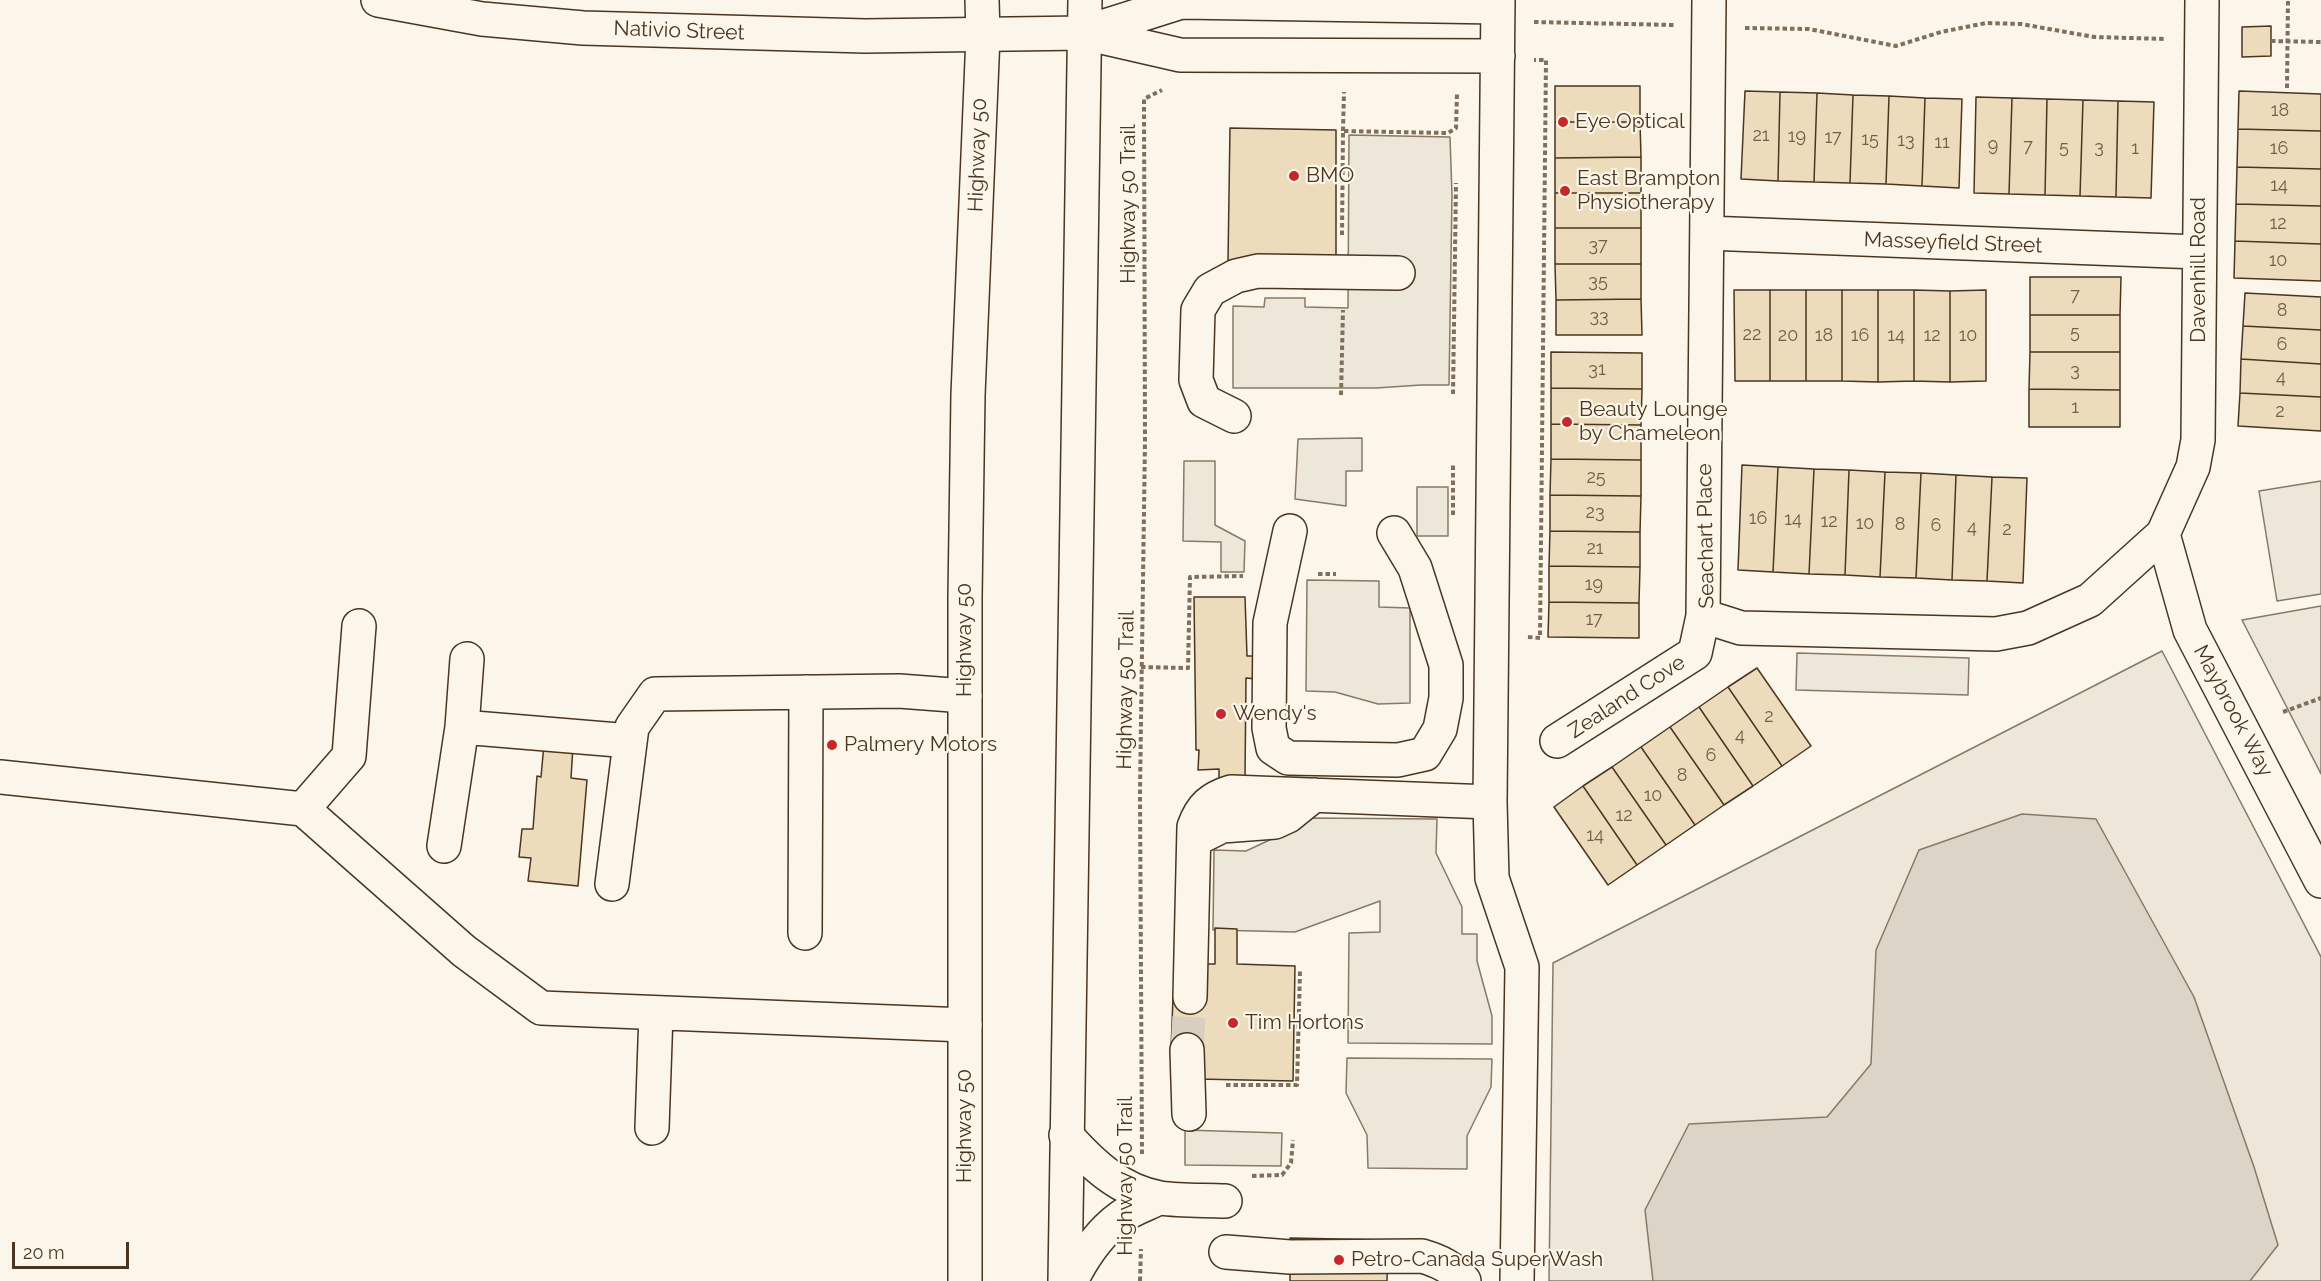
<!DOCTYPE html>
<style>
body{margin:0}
#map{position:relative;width:2321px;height:1281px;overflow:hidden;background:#fbf6e9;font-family:Raleway,sans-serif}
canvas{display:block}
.scale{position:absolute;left:12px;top:1242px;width:117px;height:27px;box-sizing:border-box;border:3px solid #4a3520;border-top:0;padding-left:8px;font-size:18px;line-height:21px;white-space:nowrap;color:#4a3520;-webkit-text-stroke:4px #fbf6e9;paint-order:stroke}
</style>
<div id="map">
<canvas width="2321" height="1281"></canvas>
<div class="scale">20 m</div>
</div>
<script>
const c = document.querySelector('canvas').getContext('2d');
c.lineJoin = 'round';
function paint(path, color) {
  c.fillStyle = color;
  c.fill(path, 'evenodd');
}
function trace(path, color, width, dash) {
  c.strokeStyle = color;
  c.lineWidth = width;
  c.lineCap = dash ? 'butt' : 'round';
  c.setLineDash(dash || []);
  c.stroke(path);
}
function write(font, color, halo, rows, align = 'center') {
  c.font = font + ' Raleway,sans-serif';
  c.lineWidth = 4.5;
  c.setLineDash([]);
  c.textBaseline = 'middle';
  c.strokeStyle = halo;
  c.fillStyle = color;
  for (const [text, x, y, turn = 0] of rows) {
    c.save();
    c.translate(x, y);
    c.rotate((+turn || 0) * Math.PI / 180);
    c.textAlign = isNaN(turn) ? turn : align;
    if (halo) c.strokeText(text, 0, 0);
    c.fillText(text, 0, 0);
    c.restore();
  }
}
const green = new Path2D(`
 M2321,606V774L2242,620Z
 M2162,651L2321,957V1281H1549L1553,963Z`);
const parking = new Path2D(`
 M1349,135L1450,137L1452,195L1449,385H1421L1376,388H1233V306L1264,307L1265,298H1305V307L1348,308Z
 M1362,438V471H1346V506L1295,499L1298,439Z
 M1184,461H1215V525L1245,541L1244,572H1221V542L1183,541Z
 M2321,481V594L2277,601L2259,491Z
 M1417,487H1448V536H1417Z
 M1307,580L1379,581V607L1410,608V703L1378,704L1335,692L1306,691Z
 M1797,653L1969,658L1968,695L1796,690Z
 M1308,818L1437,819L1436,853L1462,907V934H1477V961L1492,1016V1044L1348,1043L1349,933L1380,932V901L1295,932L1213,930L1214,850L1246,851L1291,830Z
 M1347,1058L1492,1059L1491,1087L1467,1136V1169L1368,1168L1367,1135L1346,1093Z
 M1185,1130L1282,1133L1281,1166L1185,1165Z`);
const water = new Path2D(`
 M2022,814L2096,819L2194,997L2254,1167L2278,1245L2250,1281H1653L1645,1210L1689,1124L1827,1117L1871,1064L1876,950L1919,850Z`);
const building = new Path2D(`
 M2271,26V56L2242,57V27Z
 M1555,86H1640V122H1555Z
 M1745,91L1780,92L1778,181L1741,179Z
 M2239,91L2321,94V131L2238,129Z
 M1780,92L1817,93L1814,182L1778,181Z
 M1817,93L1853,95L1850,183L1814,182Z
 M1853,95L1889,96L1886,184L1850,183Z
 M1889,96L1925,98L1922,186L1886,184Z
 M1976,97L2012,98L2009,194L1974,193Z
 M1925,98L1962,99L1959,188L1922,186Z
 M2012,98L2047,99L2045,195L2009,194Z
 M2047,99L2083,100L2080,196L2045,195Z
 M2083,100L2118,101L2116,197L2080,196Z
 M2118,101L2154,102L2151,198L2116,197Z
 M1555,122H1640L1641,157L1555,158Z
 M1230,128L1336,130V262L1330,263V289H1304V262H1228Z
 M2238,129L2321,131V169L2237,167Z
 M1641,157V193H1555V158Z
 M2237,167L2321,169V206L2236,204Z
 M1555,193H1641V228H1555Z
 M2236,204L2321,206V244L2235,241Z
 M1555,228H1641V264H1555Z
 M2235,241L2321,244V281L2234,278Z
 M1555,264H1641V299L1556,300Z
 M2030,277H2121L2120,315H2030Z
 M1734,290H1770V381H1735Z
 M1770,290H1806V381H1770Z
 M1806,290H1842V381H1806Z
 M1842,290H1878V382L1842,381Z
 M1878,290H1914V381L1878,382Z
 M1914,290L1950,291V382L1914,381Z
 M1986,290V381L1950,382V291Z
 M2245,293L2321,297V330L2243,326Z
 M1641,299L1642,335H1556V300Z
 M2030,315H2120V352H2030Z
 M2243,326L2321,330V364L2241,359Z
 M1551,352L1642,353V389L1551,388Z
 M2030,352H2120V390L2029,389Z
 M2241,359L2321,364V397L2240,393Z
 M1551,388L1642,389L1641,425L1551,424Z
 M2029,389L2120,390V427H2029Z
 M2240,393L2321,397V431L2238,426Z
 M1551,424L1641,425V460L1551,459Z
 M1551,459L1641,460V496L1550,495Z
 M1742,465L1778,467L1773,572L1738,570Z
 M1778,467L1814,469L1809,574L1773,572Z
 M1814,469L1849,470L1845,575L1809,574Z
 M1849,470L1885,472L1880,577L1845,575Z
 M1885,472L1921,473L1916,578L1880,577Z
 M1921,473L1956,475L1952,580L1916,578Z
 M1956,475L1992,477L1987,581L1952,580Z
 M1992,477L2027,478L2023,583L1987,581Z
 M1550,495L1641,496L1640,532L1550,531Z
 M1550,531L1640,532V567L1549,566Z
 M1549,566L1640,567L1639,603L1549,602Z
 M1194,597H1245L1247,656H1256V679L1246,678L1245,777L1219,778V769L1198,770L1199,750H1196Z
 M1549,602L1639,603V638L1548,637Z
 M1757,668L1811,746L1782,766L1728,687Z
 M1728,687L1782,766L1753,786L1699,707Z
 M1699,707L1753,786L1724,805L1670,727Z
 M1670,727L1724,805L1695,825L1641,747Z
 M544,744L573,746L571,778L587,780L578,886L528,881L531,858L519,857L522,829H533L537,776L541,777Z
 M1641,747L1695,825L1666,845L1612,767Z
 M1612,767L1666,845L1637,865L1583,786Z
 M1583,786L1637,865L1608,885L1554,807Z
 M1215,928L1237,929V964L1295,966L1293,1081L1197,1079L1171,1050L1173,997L1199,996V964H1215Z
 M1290,1238L1388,1240L1387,1281H1290Z`);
const minorTunnel = new Path2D(`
 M1187,1050L1190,997`);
const path = new Path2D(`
 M1534,22L1674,25
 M1745,28L1809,29L1896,46L1941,32L1986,23L2021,24L2094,37L2166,39
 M2271,41L2321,42
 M2287,88L2288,0
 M1343,131L1344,92
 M1342,235L1343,131L1448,133L1456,128L1457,93
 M1453,394L1456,183
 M1341,395L1343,310
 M1453,515V465
 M1318,574H1336
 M1528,637L1540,638L1546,60H1534
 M1141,667L1188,668L1190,577L1243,576
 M2283,712L2321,698
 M1226,1085H1297L1300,971
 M1142,1154L1140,792L1145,440L1144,99L1162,90
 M1252,1176L1282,1175L1291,1163L1293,1140
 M1140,1281L1141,1249`);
const minor = new Path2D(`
 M378,0L482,19L583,28L865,36L1084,33L1180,55L1498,56
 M1498,0L1490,802L1492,878L1522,967L1517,1281
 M1709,0L1703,616L1741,628L1996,634L2028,628L2090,600L2163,534L2193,467L2198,440L2202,0
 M1086,32L1181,2L1498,7
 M1707,233L2198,252
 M1234,416L1204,401L1196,380L1198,310L1210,290L1236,276L1258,271L1398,273
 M1290,531L1270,623L1269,728L1273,748L1288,758L1398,760L1425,754L1440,729L1446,698V665L1415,568L1394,533
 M2163,534L2190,630L2321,881
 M467,659L462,727L630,741
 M1557,741L1695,653L1703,616
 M0,777L303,809L464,951L541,1008L965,1025
 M303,809L349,756L359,626
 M1194,840L1222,826L1275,822L1288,816L1314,795
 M444,846L462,727
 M612,884L632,727L655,694L899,691L965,696
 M805,933L806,692
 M1190,997L1194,827C1201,807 1211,798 1231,792L1490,802
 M1187,1050L1189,1114
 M652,1128L656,1013
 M1066,1135C1092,1164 1120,1191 1160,1198C1181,1201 1204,1200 1225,1201
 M1226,1252L1290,1257L1422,1256C1439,1261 1452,1267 1464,1281
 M1071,1281C1083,1257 1099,1233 1121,1217C1132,1209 1147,1204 1159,1198`);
const major = new Path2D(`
 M965,1281V597L968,395L983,36L982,0
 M1065,1281L1085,0`);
const markers = [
 [1563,122,6,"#c62828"],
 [1294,176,6,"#c62828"],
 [1565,191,6,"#c62828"],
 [1567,422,6,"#c62828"],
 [1221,714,6,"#c62828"],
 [832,745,6,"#c62828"],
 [1233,1023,6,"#c62828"],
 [1339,1260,6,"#c62828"]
];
const numberNames = [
 ["18",2280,111],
 ["21",1761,136],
 ["19",1797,137],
 ["17",1833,138],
 ["15",1870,140],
 ["13",1906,141],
 ["11",1942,143],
 ["9",1993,146],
 ["7",2028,147],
 ["5",2064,148],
 ["3",2099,148],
 ["1",2135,149],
 ["16",2279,149],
 ["14",2279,186],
 ["12",2278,224],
 ["37",1598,246],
 ["10",2278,261],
 ["35",1598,282],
 ["7",2075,296],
 ["8",2282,311],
 ["33",1599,317],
 ["5",2075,333],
 ["22",1752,335],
 ["20",1788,336],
 ["18",1824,336],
 ["16",1860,336],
 ["14",1896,336],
 ["12",1932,336],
 ["10",1968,336],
 ["6",2282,345],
 ["31",1597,370],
 ["3",2075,371],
 ["4",2281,378],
 ["1",2075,408],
 ["2",2280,412],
 ["25",1596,478],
 ["23",1595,513],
 ["16",1758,519],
 ["14",1793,520],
 ["12",1829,522],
 ["10",1865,524],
 ["8",1900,525],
 ["6",1936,526],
 ["4",1972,528],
 ["2",2007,530],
 ["21",1595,549],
 ["19",1594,585],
 ["17",1594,620],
 ["2",1769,717],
 ["4",1740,736],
 ["6",1711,756],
 ["8",1682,776],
 ["10",1653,796],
 ["12",1624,816],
 ["14",1595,836]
];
const streetNames = [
 ["Nativio Street",679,31,2],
 ["Highway 50",978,155,-88],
 ["Highway 50 Trail",1129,204,-90],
 ["Masseyfield Street",1953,243,2],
 ["Davenhill Road",2199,270,-90],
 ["Seachart Place",1706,536,-91],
 ["Highway 50",965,640,-90],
 ["Highway 50 Trail",1126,690,-89],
 ["Zealand Cove",1627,697,-33],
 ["Maybrook Way",2233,711,62],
 ["Highway 50",965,1126,-90],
 ["Highway 50 Trail",1126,1176,-90]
];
const poiNames = [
 ["Eye Optical",1575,122],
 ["BMO",1306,176],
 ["East Brampton",1577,179],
 ["Physiotherapy",1577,203],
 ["Beauty Lounge",1579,410],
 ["by Chameleon",1579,434],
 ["Wendy's",1233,714],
 ["Palmery Motors",844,745],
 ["Tim Hortons",1245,1023],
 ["Petro-Canada SuperWash",1351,1260]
];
paint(green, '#ede6d9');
trace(green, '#887966', 1.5);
paint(parking, '#ede7d9');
trace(parking, '#887966', 1.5);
paint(water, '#dcd4c6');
trace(water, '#887966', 1.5);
paint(building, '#ecdcbc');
trace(building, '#4a3520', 1.5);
trace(minorTunnel, '#d8cfc1', 33, [33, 16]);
trace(minor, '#4a3520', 36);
trace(major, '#4a3520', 36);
trace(path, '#7f6f5c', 4, [4.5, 3]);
trace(minor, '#fbf6e9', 33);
trace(major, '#fbf6e9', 33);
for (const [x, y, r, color] of markers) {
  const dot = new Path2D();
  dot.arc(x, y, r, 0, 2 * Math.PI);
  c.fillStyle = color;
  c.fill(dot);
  trace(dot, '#fbf6e9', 2);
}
write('18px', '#725f47', null, numberNames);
write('21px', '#4a3520', '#fbf6e9', streetNames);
write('21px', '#4a3520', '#fbf6e9', poiNames, 'left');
</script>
